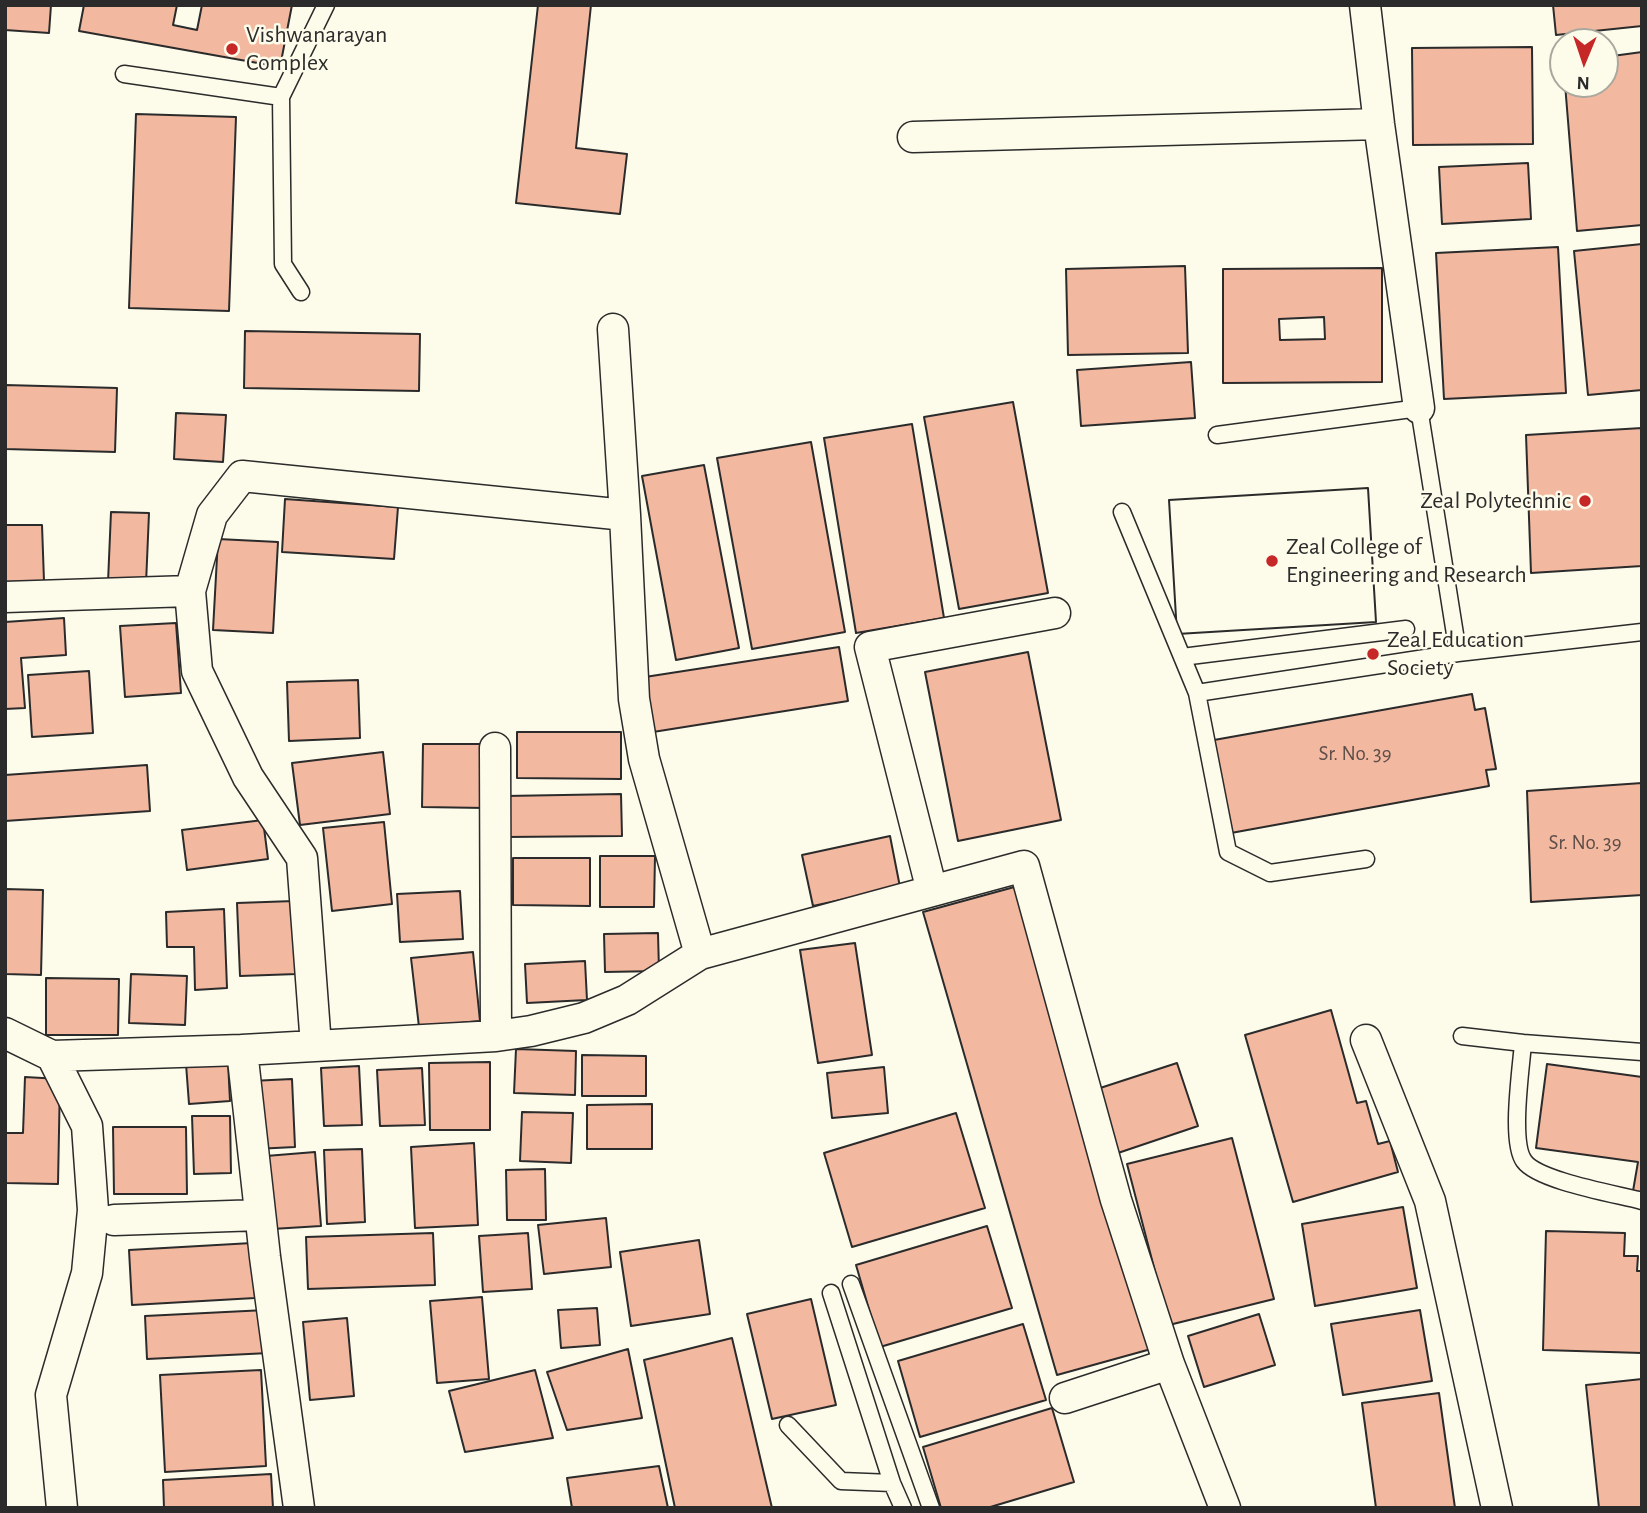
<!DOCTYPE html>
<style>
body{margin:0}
#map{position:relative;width:1647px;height:1513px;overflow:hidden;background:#fdfbea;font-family:"Alegreya Sans",sans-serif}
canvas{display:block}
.frame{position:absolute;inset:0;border:7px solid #2b2b2b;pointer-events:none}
.north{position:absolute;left:1549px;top:28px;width:70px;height:70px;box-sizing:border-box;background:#fdfbea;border:2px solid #a9a89e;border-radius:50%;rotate:182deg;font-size:19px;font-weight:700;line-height:28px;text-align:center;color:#2b2b2b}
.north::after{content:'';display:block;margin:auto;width:24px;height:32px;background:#c62828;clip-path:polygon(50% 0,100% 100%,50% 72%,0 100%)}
</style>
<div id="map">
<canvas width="1647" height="1513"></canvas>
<div class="frame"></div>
<div class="north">N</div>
</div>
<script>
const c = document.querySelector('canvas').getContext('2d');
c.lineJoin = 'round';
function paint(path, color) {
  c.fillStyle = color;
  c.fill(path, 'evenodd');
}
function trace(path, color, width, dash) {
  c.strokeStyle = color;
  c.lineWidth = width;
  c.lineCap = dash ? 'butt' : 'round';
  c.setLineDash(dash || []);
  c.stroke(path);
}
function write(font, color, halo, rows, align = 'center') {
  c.font = font + ' "Alegreya Sans",sans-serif';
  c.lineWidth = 5;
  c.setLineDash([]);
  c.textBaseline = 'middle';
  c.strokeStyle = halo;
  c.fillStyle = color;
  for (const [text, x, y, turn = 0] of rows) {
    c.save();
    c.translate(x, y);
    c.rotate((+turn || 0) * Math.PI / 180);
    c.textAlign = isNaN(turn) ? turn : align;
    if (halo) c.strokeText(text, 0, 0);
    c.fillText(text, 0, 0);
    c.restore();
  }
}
const building = new Path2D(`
 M5,5H51L49,33L5,30Z
 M84,5H177L173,25L197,30L202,5H292L280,67L79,31Z
 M538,5H591L576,148L627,154L620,214L516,203Z
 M1553,5H1642V26L1556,35Z
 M1532,47L1533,144L1413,145L1412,48Z
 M1642,52V225L1577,231L1565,84H1605V57Z
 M136,114L236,117L229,311L129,308Z
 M1528,163L1531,219L1442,224L1439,167Z
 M1642,244V390L1588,395L1574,251Z
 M1558,247L1566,393L1444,399L1436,253Z
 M1185,266L1188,353L1068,355L1066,269Z
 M1382,268V382L1223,383V269ZM1324,317L1325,339L1280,340L1279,319Z
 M245,331L420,334L419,391L244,388Z
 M1191,362L1195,418L1081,426L1077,370Z
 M5,385L117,388L115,452L5,449Z
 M1013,402L1048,593L959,609L924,417Z
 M176,413L226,415L223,462L174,459Z
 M912,424L944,618L856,633L824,438Z
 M1642,428V566L1531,573L1526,435Z
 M811,442L845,632L752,649L717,458Z
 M704,465L739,648L676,660L642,476Z
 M1368,488L1376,622L1177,634L1169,500Z
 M1368,488L1376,622L1177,634L1169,500Z
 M285,499L398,507L394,559L282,552Z
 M111,512L149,513L146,584L108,582Z
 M5,525H42L44,581L5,582Z
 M218,539L278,542L273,633L213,630Z
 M64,618L66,655L21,658L25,708L5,709V622Z
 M176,623L181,693L125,697L120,626Z
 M839,647L848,701L653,732L645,677Z
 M1028,652L1061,820L958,841L925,672Z
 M89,671L93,733L32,737L28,675Z
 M358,680L360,738L289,741L287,682Z
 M1472,694L1475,710L1485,708L1496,769L1486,770L1489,786L1231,833L1214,740Z
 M517,732H621V779L517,778Z
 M423,744H486L485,808L422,807Z
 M383,752L390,814L300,825L292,763Z
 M147,765L150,811L5,821V775Z
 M1642,783V895L1531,902L1527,791Z
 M621,794L622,836L505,837V796Z
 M263,820L268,859L187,870L182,830Z
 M384,822L392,904L332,911L323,828Z
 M890,836L900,887L813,906L802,855Z
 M600,856H655L654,907H600Z
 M513,858H590V906L513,905Z
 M1018,886L1151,1349L1057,1375L923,912Z
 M5,889L43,890L41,975L5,974Z
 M460,891L463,939L400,942L397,894Z
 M294,901L297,974L240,976L237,903Z
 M224,909L227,988L195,990L194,947H167L166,912Z
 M658,933L659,971L605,972L604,934Z
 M855,943L872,1055L818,1063L800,950Z
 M473,952L480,1021L419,1027L411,958Z
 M585,961L587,1000L527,1003L525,964Z
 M131,974L187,976L185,1025L129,1023Z
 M46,978L119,979L118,1035H46Z
 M1331,1010L1357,1103L1366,1101L1378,1144L1390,1141L1398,1172L1293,1202L1245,1035Z
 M516,1049L576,1051L575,1095L514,1093Z
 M582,1055L646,1056V1096H582Z
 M228,1062L230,1101L189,1104L186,1064Z
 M490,1062V1130H430L429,1063Z
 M1177,1063L1198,1126L1115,1154L1094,1090Z
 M1547,1064L1642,1077V1192L1633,1191L1638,1162L1536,1148Z
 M359,1066L362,1125L324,1126L321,1068Z
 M884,1067L888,1113L832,1118L827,1073Z
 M422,1068L425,1125L380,1126L377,1070Z
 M25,1077L60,1079L58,1184L5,1183V1133H23Z
 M292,1079L295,1147L255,1149L251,1081Z
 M652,1104V1149H587V1105Z
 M522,1112L573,1113L571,1163L520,1161Z
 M956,1113L985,1208L852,1247L824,1153Z
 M192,1116H230L231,1173L194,1174Z
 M113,1127H186L187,1194H114Z
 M1232,1138L1274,1299L1169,1325L1127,1164Z
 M474,1143L478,1225L415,1228L411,1147Z
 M362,1149L365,1222L327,1224L324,1150Z
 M315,1152L321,1226L272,1229L266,1156Z
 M545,1169L546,1220H507L506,1170Z
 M1403,1207L1417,1288L1315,1306L1302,1224Z
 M606,1218L611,1267L544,1274L538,1225Z
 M987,1226L1012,1308L880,1347L856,1265Z
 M1546,1231L1625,1233L1624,1256H1638L1637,1271H1642V1353L1543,1350Z
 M433,1233L435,1285L308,1289L306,1237Z
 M528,1233L532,1289L483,1292L479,1236Z
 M699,1240L710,1314L631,1326L620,1252Z
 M252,1243L255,1298L132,1305L129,1250Z
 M482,1297L489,1379L437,1383L430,1301Z
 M811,1299L836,1405L772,1419L747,1314Z
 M597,1308L600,1345L561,1348L558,1310Z
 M266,1310L269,1353L147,1359L145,1316Z
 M1420,1310L1432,1381L1343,1395L1331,1324Z
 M1259,1314L1275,1365L1204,1387L1188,1336Z
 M347,1318L354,1396L310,1400L303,1322Z
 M1023,1324L1046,1400L920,1437L898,1361Z
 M732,1338L772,1508H675L644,1360Z
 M628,1349L642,1418L567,1430L547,1372Z
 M261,1370L266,1466L165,1472L160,1375Z
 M535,1370L553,1438L465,1452L449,1391Z
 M1642,1379V1508H1599L1586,1385Z
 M1439,1393L1455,1508H1376L1362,1403Z
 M1052,1408L1074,1482L987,1508H941L923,1447Z
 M659,1466L668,1508H572L567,1478Z
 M271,1474L273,1508H164L163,1480Z`);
const service = new Path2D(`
 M124,74L281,97L283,264L301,292
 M281,97L326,5
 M1217,435L1419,408L1458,653L1642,632
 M1122,512L1197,693
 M1182,657L1406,629
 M1366,859L1270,873L1228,852L1197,693L1458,653
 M1462,1036L1523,1043C1521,1069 1510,1142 1524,1161C1538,1181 1616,1194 1642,1201
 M1523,1043L1642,1052
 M851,1284L931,1508
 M831,1293L892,1483L903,1508
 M788,1425L841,1481L892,1483`);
const minor = new Path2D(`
 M1365,5L1379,124L1419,408
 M913,137L1379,124
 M613,329L625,515L634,699L644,759L700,954
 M190,591L212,515L242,476L625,515
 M5,597L190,591L197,671L248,777L302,858L316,1046
 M495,748L496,1036
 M932,891L870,647L1055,613
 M5,1033L52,1056L87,1126L93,1210L87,1273L51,1395L62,1508
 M1366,1040L1430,1201L1497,1508
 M242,1050L496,1036L531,1031L584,1018L627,1000L700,954L1024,866L1116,1200L1169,1364L1225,1508
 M52,1056L242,1050L265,1257L299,1508
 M114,1220L260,1215
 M1065,1398L1169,1364`);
const markers = [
 [232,49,7,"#c62828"],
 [1585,501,7,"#c62828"],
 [1272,561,7,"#c62828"],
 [1373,654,7,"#c62828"]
];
const numberNames = [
 ["Sr. No. 39",1355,754],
 ["Sr. No. 39",1585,843]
];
const poiNames = [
 ["Vishwanarayan",246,35],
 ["Complex",246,63],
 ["Zeal Polytechnic",1571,501,"right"],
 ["Zeal College of",1286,547],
 ["Engineering and Research",1286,575],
 ["Zeal Education",1387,640],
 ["Society",1387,668]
];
paint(building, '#f2b8a0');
trace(building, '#2b2b2b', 2);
trace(service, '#2b2b2b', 19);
trace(minor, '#2b2b2b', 33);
trace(service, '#fdfbea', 16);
trace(minor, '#fdfbea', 30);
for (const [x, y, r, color] of markers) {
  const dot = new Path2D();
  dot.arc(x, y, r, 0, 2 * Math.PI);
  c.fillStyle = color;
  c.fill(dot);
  trace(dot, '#fdfbea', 2.5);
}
write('21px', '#5d4e48', null, numberNames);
write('24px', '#2b2b2b', '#fdfbea', poiNames, 'left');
</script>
